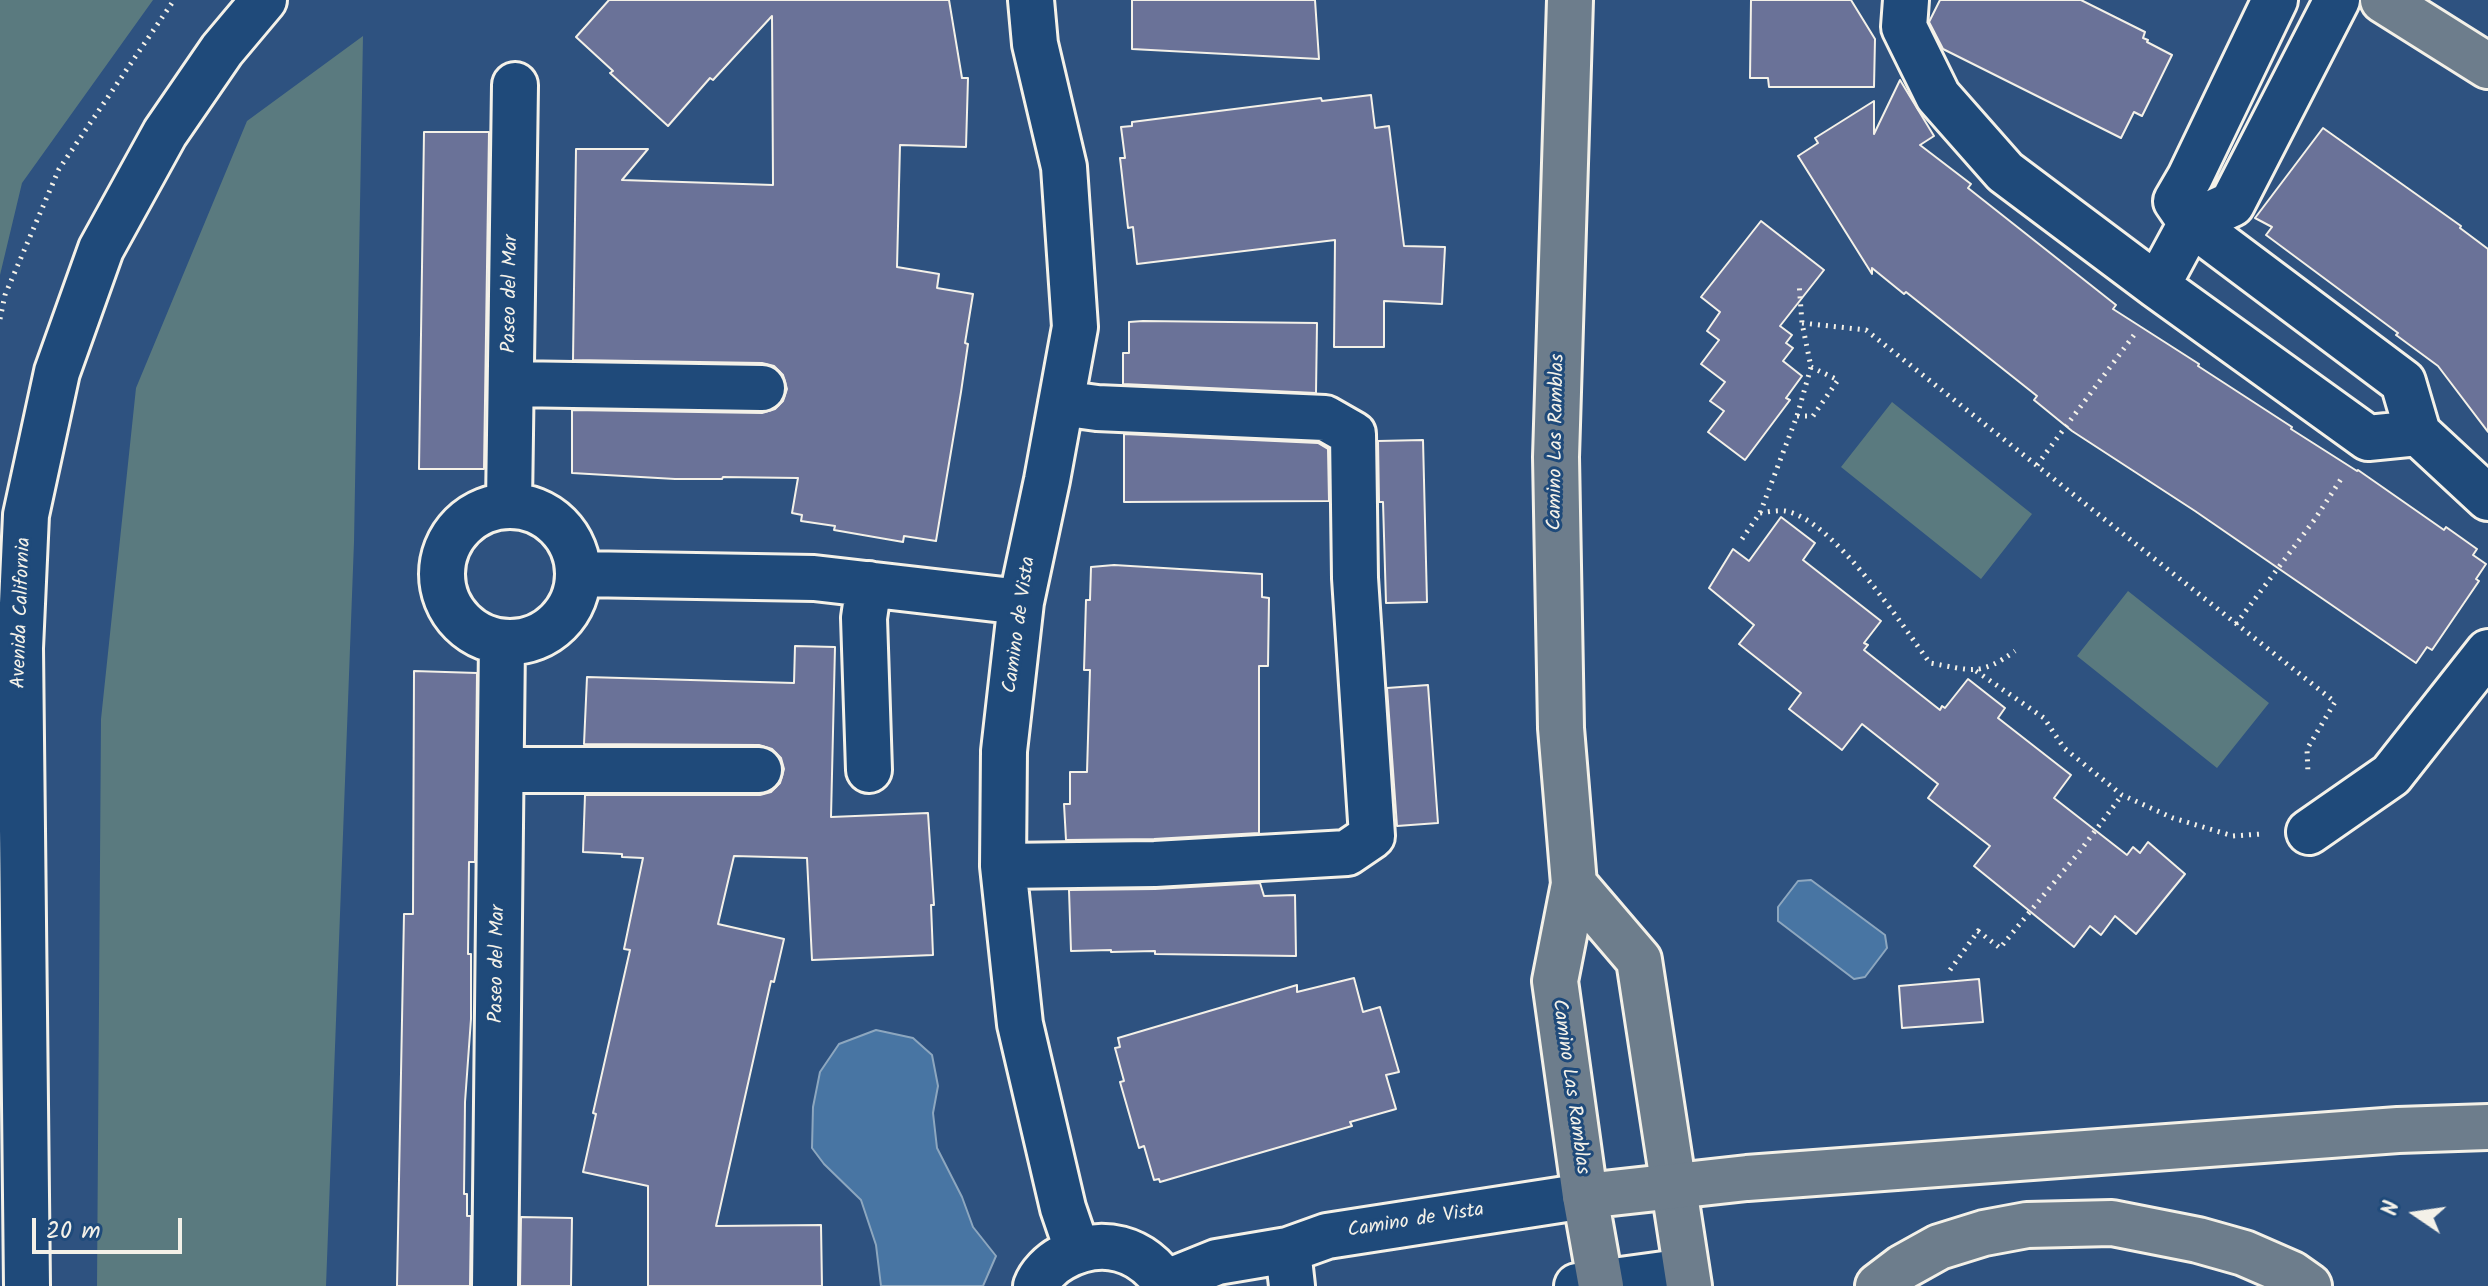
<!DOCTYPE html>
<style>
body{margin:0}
#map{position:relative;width:2488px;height:1286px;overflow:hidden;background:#2e5280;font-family:Kalam,sans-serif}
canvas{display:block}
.north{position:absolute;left:2376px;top:1174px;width:80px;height:80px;-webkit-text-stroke:6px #1f4a7a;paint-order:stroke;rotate:283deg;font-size:22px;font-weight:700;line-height:32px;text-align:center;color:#f4f1e8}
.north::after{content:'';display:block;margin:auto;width:28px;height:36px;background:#f4f1e8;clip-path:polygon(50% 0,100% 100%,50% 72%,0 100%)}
.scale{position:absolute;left:32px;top:1218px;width:150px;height:36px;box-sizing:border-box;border:4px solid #f4f1e8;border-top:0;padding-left:10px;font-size:24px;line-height:28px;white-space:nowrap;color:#f4f1e8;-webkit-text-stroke:6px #1f4a7a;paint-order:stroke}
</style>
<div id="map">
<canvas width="2488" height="1286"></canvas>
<div class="north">N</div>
<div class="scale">20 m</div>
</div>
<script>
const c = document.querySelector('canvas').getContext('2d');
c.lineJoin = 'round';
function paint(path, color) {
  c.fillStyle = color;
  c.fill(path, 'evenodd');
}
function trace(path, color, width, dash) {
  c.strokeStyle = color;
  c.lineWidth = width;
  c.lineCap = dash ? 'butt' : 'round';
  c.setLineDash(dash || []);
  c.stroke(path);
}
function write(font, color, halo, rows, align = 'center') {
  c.font = font + ' Kalam,sans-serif';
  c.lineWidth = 6;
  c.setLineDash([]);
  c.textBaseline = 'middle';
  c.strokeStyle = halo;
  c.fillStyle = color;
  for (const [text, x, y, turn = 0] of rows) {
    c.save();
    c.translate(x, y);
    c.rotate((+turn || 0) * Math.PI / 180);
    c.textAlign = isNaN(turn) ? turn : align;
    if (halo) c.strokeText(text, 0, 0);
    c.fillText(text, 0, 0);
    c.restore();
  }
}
const green = new Path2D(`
 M0,0H153L22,183L0,275Z
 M363,36L354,542L326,1286H97L101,719L136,388L247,121Z
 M1892,402L2032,514L1981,579L1841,467Z
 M2128,591L2269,703L2217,768L2077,656Z`);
const water = new Path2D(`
 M1811,880L1885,935L1887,948L1865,977L1854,979L1778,921V907L1798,881Z
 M876,1030L913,1038L932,1055L938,1086L933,1113L937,1148L962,1197L973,1227L996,1256L983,1286H881L876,1245L861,1200L824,1164L812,1148L813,1107L820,1072L839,1044Z`);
const building = new Path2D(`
 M609,0H949L962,78H968L966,147L900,145L897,267L939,274L937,288L973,294L965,343L968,344L961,392L936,541L904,536L903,542L834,530L835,526L801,521L802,515L792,513L798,478L723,477L722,479H675L572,473V410L762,413L775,409L783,401L787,389L783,375L774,366L762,363L573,360L576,149H648L622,180L773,185L772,16L713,80L710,78L668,126L610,73L613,71L576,37Z
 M1132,0H1315L1319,59L1132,49Z
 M1751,0H1851L1875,39L1874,87H1769L1768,78H1750Z
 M1940,0H2081L2145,32L2143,38L2148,40L2147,42L2172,55L2142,116L2134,112L2121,138L1943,49L1929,22Z
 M1900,80L1934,136L1920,145L1971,184L1968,188L2116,305L2113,309L2199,364L2198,366L2292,427L2291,429L2357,471L2358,470L2444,530L2446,527L2477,549L2473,555L2486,564L2476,579L2479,581L2432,650L2427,647L2416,663L2195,511L2072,431L2034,400L2037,396L1906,292L1904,294L1872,268V274L1798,156L1818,143L1815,138L1874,101V134Z
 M1371,95L1375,128L1389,126L1404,246L1445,247L1442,304L1384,301V347H1334L1335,240L1137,264L1133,227L1128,228L1120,158H1125L1121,127L1132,126V122L1321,98L1322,101Z
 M2323,128L2461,226L2460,228L2488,249V432L2438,366L2396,335L2398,333L2266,235L2272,227L2255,218Z
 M424,132H489L484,469H419Z
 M1761,221L1824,270L1780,326L1792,335L1786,343L1793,348L1783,361L1802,376L1786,398L1790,400L1745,460L1708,432L1724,411L1710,401L1725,382L1701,364L1719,340L1707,331L1720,312L1701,297Z
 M1143,321L1317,323L1316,393L1123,384V353H1129V322Z
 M1124,434L1318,443L1328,449L1329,501L1124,502Z
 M1423,440L1427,602L1386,603L1383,502H1379L1378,441Z
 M1781,517L1815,543L1803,560L1881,621L1864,643L1868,645L1864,650L1940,710L1942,706L1945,708L1968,679L2005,708L1998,718L2071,775L2054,798L2127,855L2133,847L2140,853L2148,842L2185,874L2136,934L2115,916L2101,935L2090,926L2074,947L1974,866L1990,846L1928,798L1938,784L1862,724L1842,750L1789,709L1801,693L1739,644L1754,625L1709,588L1733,549L1749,561Z
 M1114,565L1262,574V597L1269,598L1268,666H1259V833L1154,839L1066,840L1064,804H1070V772H1087L1090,670H1084L1086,600H1090L1091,567Z
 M795,646L835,647L831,817L928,813L934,905H931L933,955L812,960L807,858L734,856L718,924L784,939L774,982L771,981L716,1226L821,1225L822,1286H648V1186L583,1172L596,1114L593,1113L630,950L624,949L643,858L622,857V854L583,852L585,795H760L771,792L780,783L784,769L781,758L772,749L759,745L584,744L587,677L794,683Z
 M414,671L477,673L475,862H469L468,954H471V1019L465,1102L464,1194H467V1216H471L470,1286H397L404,914H413Z
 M1428,685L1438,823L1397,826L1387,688Z
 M1260,883L1264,896L1295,895L1296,956L1155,954V951L1111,952V950L1071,951L1069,890L1155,889Z
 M1354,978L1363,1012L1380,1007L1399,1072L1386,1075L1396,1109L1350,1122L1352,1126L1160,1182L1159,1179L1154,1180L1144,1146L1139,1148L1120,1082L1124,1081L1115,1048L1120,1047L1118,1038L1297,985V992Z
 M1979,979L1983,1022L1902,1028L1899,986Z
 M521,1217L572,1218L571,1286H520Z`);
const path = new Path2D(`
 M0,319L5,295L59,169L174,0
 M1802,323L1866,330L2335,702L2307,749L2308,774
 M1797,416H1813L1838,380L1811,367
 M2037,465L2137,331
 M1760,513C1767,512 1777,510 1785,511C1833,519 1901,624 1930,663C1971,670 1979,677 2015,651
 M1742,539L1760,513L1797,416L1811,367L1802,323L1799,283
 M2236,624L2315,519L2343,476
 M1976,671L2044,718L2064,748L2122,795L2173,818L2233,836L2261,834
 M1950,970L1978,931L2000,948L2080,851L2122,795`);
const minor = new Path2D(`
 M1031,0L1035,44L1064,167L1075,327L1047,480L1021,602L1004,751L1003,866L1020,1024L1063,1208L1077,1249
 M1906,0L1904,27L1938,96L2005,172L2157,286L2191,223L2403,382L2418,433
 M2275,0L2190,177L2176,201L2191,223L2232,204L2337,0
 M2157,286L2368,438L2418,433L2488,498
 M511,384L762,388
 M509,504L515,85
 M442 574a68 68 0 1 1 136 0a68 68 0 1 1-136 0Z
 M579,574L814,578L1021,602
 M502,770H759
 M869,770L864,618L869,584
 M2309,832L2391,775L2488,652
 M1003,866L1155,864L1347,853L1372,836L1355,578L1353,434L1325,418L1097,408L1061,403
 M1288,1250L1292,1286
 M1165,1283L1217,1262L1288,1250L1327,1236L1585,1196
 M27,1286L20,648L26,515L57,372L101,249L165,133L222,50L264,0
 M495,1286L502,642
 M1036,1286C1040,1275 1051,1264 1062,1258C1101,1236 1143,1247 1167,1286
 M1577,1286L1686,1271`);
const major = new Path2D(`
 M1570,0L1556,457L1561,728L1574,884L1555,981L1585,1196
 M2383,0L2488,66
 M1574,884L1639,960L1689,1286`);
const highway = new Path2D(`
 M1601,1286L1585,1196L1747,1178L2398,1130L2488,1127
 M1878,1286L1903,1267L1939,1247L1984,1233L2027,1225L2112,1223L2198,1240L2244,1253L2292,1274L2309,1286`);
const streetNames = [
 ["Paseo del Mar",512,294,-89],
 ["Camino Las Ramblas",1558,442,-89],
 ["Avenida California",23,613,-88],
 ["Camino de Vista",1021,625,-82],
 ["Paseo del Mar",499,964,-89],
 ["Camino Las Ramblas",1569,1087,82],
 ["Camino de Vista",1416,1222,-9]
];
paint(green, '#5a7a7f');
paint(water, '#4875a3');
trace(water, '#8da7bf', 2);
paint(building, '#6a7298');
trace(building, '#f4f1e8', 2);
trace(minor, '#f4f1e8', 50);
trace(major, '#f4f1e8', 50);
trace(highway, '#f4f1e8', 50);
trace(path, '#f4f1e8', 5, [2, 6]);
trace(minor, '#1f4a7a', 44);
trace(major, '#6d7d8c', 44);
trace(highway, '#6d7d8c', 44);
write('20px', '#f4f1e8', '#1f4a7a', streetNames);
</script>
